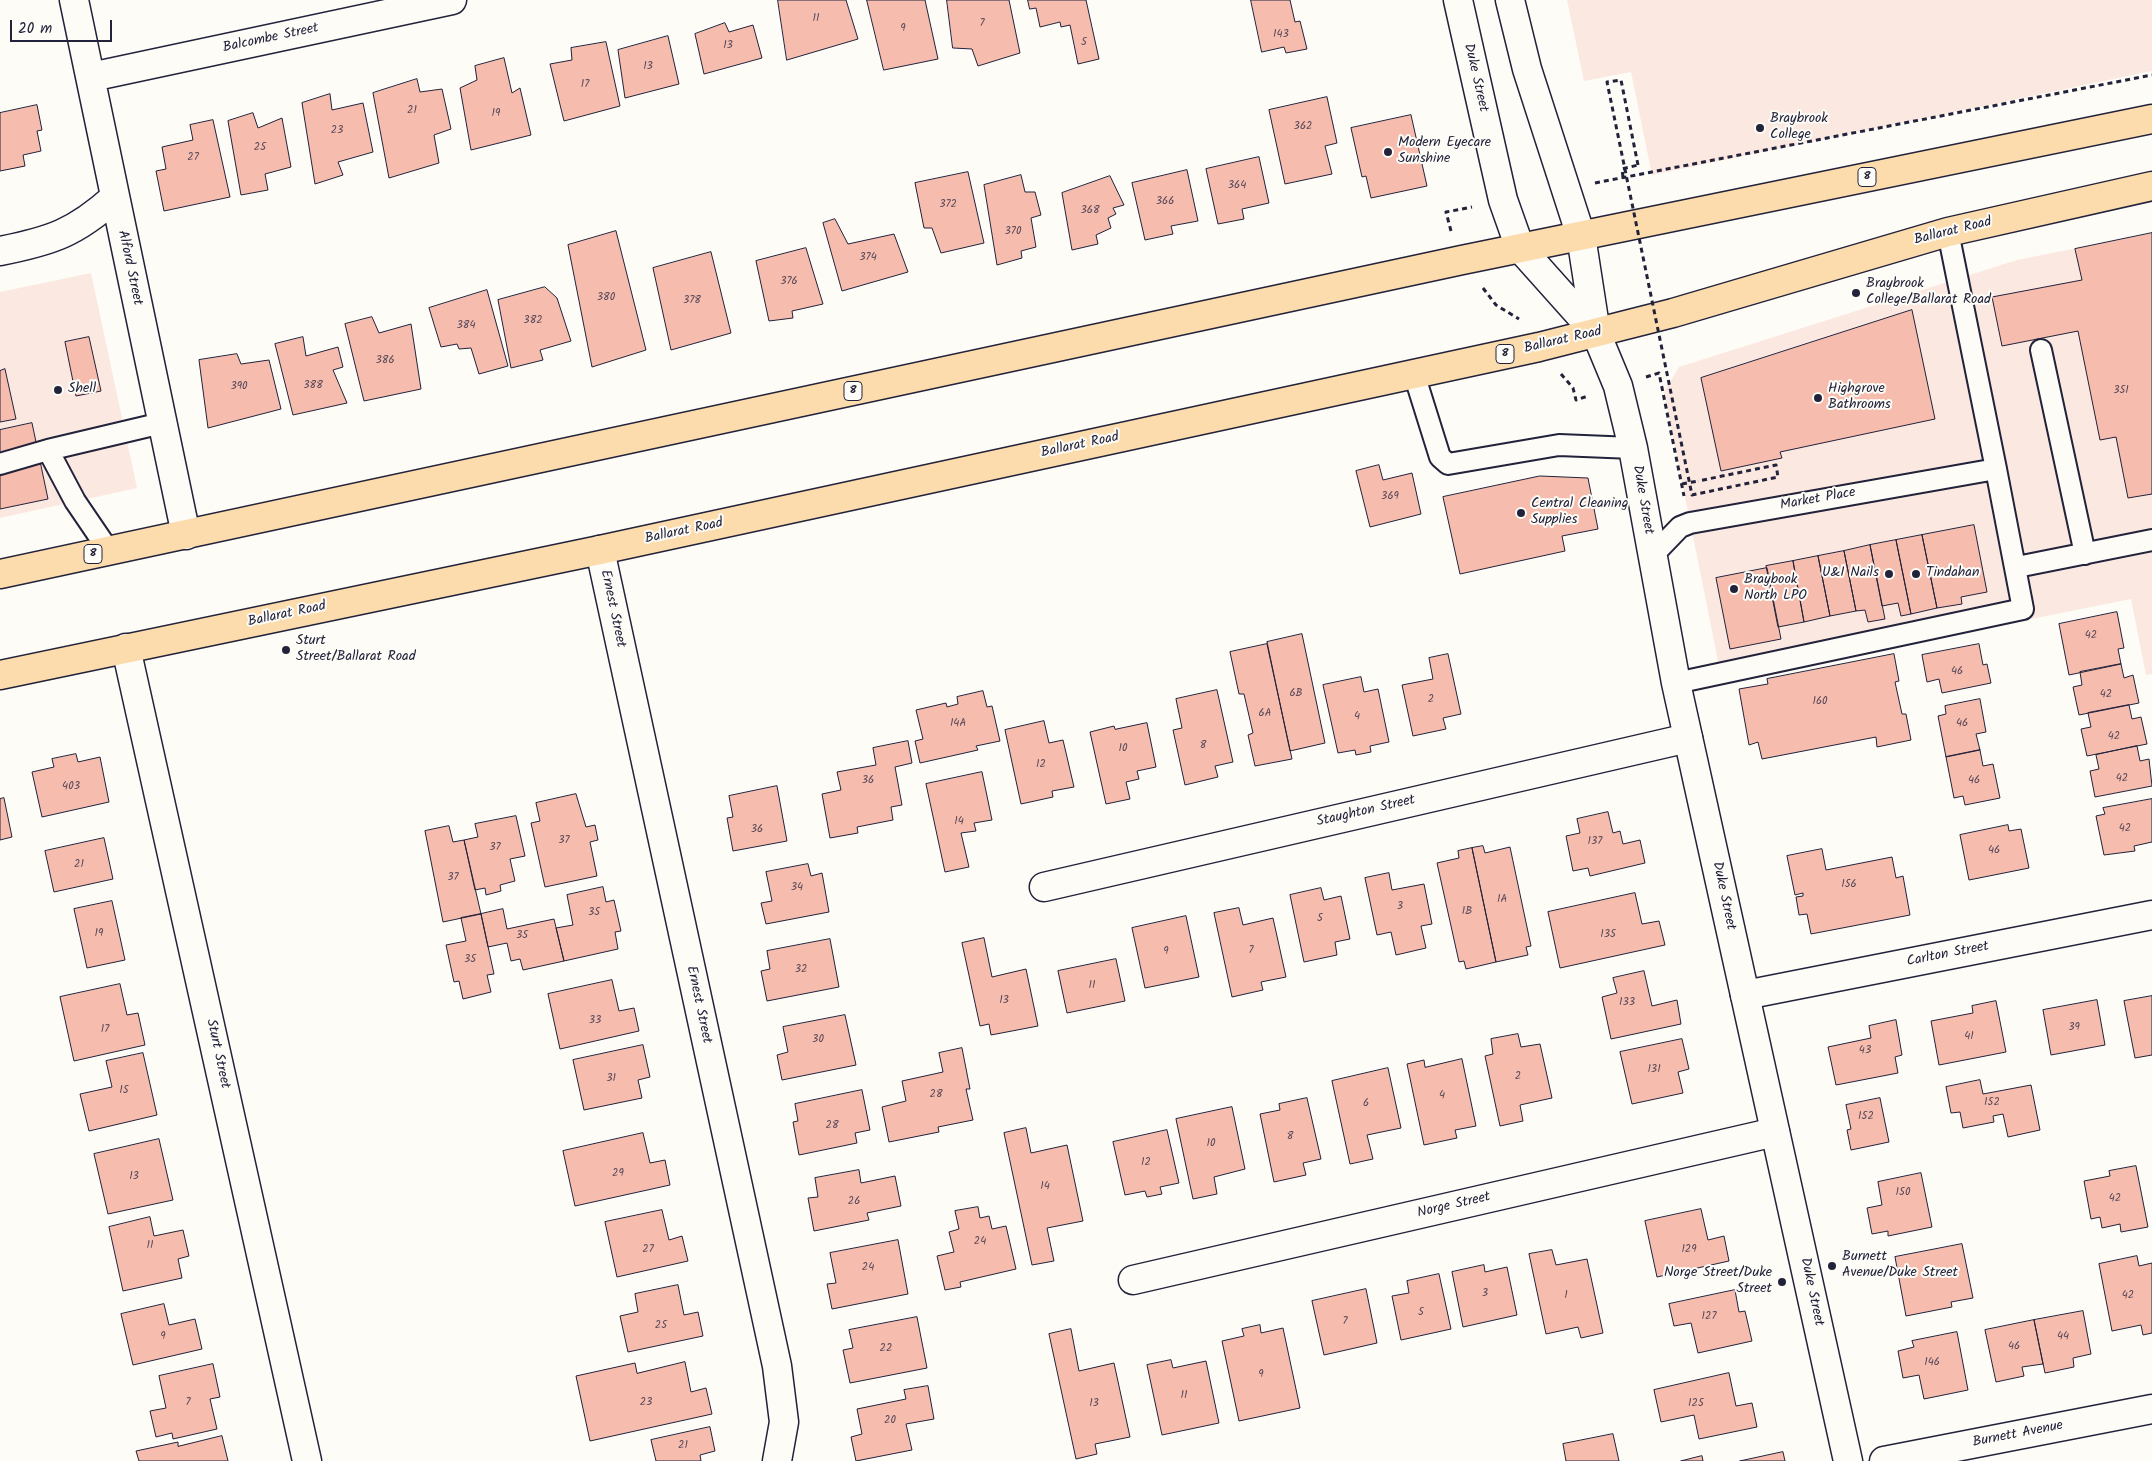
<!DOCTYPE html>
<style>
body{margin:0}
#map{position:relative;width:2152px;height:1461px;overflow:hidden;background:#fdfcf7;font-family:Kalam,sans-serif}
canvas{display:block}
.scale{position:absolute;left:10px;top:20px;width:102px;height:22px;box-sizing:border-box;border:2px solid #22223b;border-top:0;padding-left:6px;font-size:15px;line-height:18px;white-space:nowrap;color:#22223b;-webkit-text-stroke:4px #fdfcf7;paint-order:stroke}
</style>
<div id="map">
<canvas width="2152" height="1461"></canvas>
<div class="scale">20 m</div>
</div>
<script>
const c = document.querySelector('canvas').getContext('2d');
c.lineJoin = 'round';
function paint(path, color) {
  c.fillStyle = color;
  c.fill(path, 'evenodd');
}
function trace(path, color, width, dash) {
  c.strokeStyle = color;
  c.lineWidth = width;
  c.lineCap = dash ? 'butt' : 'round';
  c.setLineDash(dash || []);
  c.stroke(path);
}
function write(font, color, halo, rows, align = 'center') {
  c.font = font + ' Kalam,sans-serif';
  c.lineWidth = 4;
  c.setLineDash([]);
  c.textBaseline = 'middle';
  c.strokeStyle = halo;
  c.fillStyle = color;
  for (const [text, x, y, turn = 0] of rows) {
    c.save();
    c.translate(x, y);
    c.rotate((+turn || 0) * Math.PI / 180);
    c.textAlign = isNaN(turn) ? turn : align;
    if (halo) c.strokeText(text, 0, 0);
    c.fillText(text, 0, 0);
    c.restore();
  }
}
const built = new Path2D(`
 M1567,0H2152V71L1652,175L1631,72L1584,81Z
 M2152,233V674L2146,675L2131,599L1722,681L1664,392L1679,367L2017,260Z
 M91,273L137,488L0,518V292Z`);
const building = new Path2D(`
 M778,0H846L858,39L787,60Z
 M867,0H925L938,59L884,70Z
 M947,0H1009L1020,53L978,66L972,49L953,48Z
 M1028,0H1086L1099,59L1078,64L1070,25L1061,27L1060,22L1040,27L1036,8L1030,9Z
 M1251,0H1290L1295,22L1300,21L1307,49L1286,53L1284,47L1262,52Z
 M725,23L729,32L753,25L762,58L704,74L695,34Z
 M668,36L679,84L625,98L618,50Z
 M606,42L620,106L564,121L550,64L572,60L571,48Z
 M504,58L512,93L520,88L531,135L471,150L460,88L477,80L475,66Z
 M417,79L420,92L442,89L451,129L434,135L439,163L389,178L373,93Z
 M330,94L332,110L363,103L373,152L338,162L343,175L315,184L302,103Z
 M1327,97L1337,143L1325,146L1332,174L1285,184L1269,110Z
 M37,105L42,130L37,131L41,151L23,155L25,166L0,171V113Z
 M253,113L258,128L282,118L291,167L265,174L268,190L241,195L228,121Z
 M1411,115L1427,186L1371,198L1366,176L1362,177L1351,128Z
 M213,120L230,197L164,211L156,171L166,169L162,147L193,140L190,125Z
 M1259,157L1269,203L1242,209L1244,219L1218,224L1206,169Z
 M1187,170L1198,221L1171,226L1173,234L1145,240L1132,183Z
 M968,172L984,243L941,253L932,228H924L915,183Z
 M1021,175L1025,192H1035L1041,215L1031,218L1036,247L1021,251L1022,258L997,265L984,185Z
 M1110,176L1124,205L1113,208L1116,214L1108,218L1111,228L1096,235L1098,244L1072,250L1062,193Z
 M835,219L848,244L894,234L908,272L842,291L823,223Z
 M616,231L646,350L592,367L568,245Z
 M2152,233V494L2128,498L2116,437L2100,440L2078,331L2002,346L1992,297L2082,280L2075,249Z
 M806,248L823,304L792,311L793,318L769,321L756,261Z
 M711,252L731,333L671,350L653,268Z
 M545,287L557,298L571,341L540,350L543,360L511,368L498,300Z
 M487,290L508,366L479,374L471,348L459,349L457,344L441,347L429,308Z
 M1912,310L1935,419L1780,452L1782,458L1721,471L1701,378Z
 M372,317L379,333L411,324L421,389L364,401L345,324Z
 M89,337L101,391L76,396L65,342Z
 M303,337L306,356L338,347L343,367L333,370L347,403L293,415L275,344Z
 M237,354L241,364L269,360L281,409L208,428L199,360Z
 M5,369L16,419L0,422V371Z
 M32,423L48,499L0,509V430Z
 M1379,465L1383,480L1412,473L1421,514L1370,527L1356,471Z
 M1540,476L1588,478L1598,529L1562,536L1565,551L1460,574L1443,497Z
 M1974,525L1987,592L1961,597L1962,604L1937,608L1922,535Z
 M1922,535L1937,608L1911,614L1896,540Z
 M1896,540L1911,614L1901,616L1898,603L1882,606L1870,545Z
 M1870,545L1885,619L1868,622L1865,610L1856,611L1844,551Z
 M1844,551L1856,611L1830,616L1818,556Z
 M1818,556L1830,616L1804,622L1793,561Z
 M1793,561L1804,622L1778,627L1766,566Z
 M1767,568L1781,639L1730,649L1716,578Z
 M2117,612L2124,648L2118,649L2121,664L2069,675L2059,624Z
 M1302,634L1325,743L1290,751L1267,642Z
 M1267,644L1292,759L1255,766L1248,735L1253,733L1244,694H1239L1230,652Z
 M1979,644L1983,665L1987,664L1991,683L1942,693L1939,679L1927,682L1922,655Z
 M1448,654L1461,714L1443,718L1446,729L1413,736L1402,685L1433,679L1429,658Z
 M1894,654L1899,681L1895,682L1902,714H1906L1911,740L1877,747L1876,737L1762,759L1758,742L1749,745L1739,689L1768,684L1767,679Z
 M2121,664L2124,678L2133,675L2139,703L2079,715L2073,687L2082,685L2080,672Z
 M1361,677L1364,692L1378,689L1389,742L1370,746L1371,752L1356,755L1355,750L1338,753L1323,685Z
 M1217,690L1233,762L1215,766L1218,777L1185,785L1173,730L1182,728L1176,699Z
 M983,691L987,707L992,706L1000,741L976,746L978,750L920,763L915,741L923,739L916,710L946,703L947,707L958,704L957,697Z
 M1980,699L1986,732L1976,734L1980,750L1946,757L1938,716L1946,714L1945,706Z
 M2129,705L2132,719L2141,717L2147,744L2087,756L2081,729L2091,727L2088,713Z
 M1044,721L1049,743L1063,740L1074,787L1052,791L1053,797L1021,804L1005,730Z
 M1147,723L1156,767L1137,771L1139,779L1126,782L1130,799L1106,804L1090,732L1114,726L1115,729Z
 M908,741L912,763L895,767L902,805L891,807L893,820L857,827L858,833L830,838L822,794L841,790L837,772L876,765L873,748Z
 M2137,746L2140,761L2149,759L2152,786L2095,797L2090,771L2099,769L2096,755Z
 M1980,750L1983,766L1993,764L2000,798L1965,805L1963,796L1954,798L1946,757Z
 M76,754L78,762L100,757L109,802L42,817L32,772L54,767L52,759Z
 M982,772L992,820L974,823L976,831L961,833L969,867L945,872L926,784Z
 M777,786L787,841L733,851L727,818L733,817L729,796Z
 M576,794L586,827L595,825L598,840L590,842L597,876L545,887L531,823L540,821L536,803Z
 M4,798L12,837L0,840V799Z
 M2152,799V842L2134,846L2135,851L2104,855L2096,816L2105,814L2103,808Z
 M1608,812L1613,833L1620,831L1623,844L1640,840L1645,863L1590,876L1588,868L1573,871L1566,836L1580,833L1577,819Z
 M516,816L525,856L510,859L515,881L500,885L501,891L486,895L485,888L475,890L464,840L478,837L475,824Z
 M2008,825L2009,831L2021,829L2029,868L1969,880L1960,835Z
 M449,826L453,842L464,840L481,914L443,922L425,831Z
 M104,838L113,879L54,892L45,851Z
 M1483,846L1485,853L1510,847L1531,946L1526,947L1528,955L1496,962L1472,848Z
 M1472,848L1496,962L1466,969L1464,961L1459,962L1437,863L1459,858L1458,851Z
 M1822,849L1826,870L1892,857L1896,878L1903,876L1910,915L1811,934L1807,914L1799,915L1796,897L1803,896V893L1795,895L1787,856Z
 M808,864L811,876L822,873L829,912L766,924L761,903L772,901L766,872Z
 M1389,873L1392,890L1424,884L1432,924L1421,926L1426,948L1396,955L1391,932L1377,935L1365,878Z
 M603,887L606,902L614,900L621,931L615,932L618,949L564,961L556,928L573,925L567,895Z
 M1321,888L1324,900L1341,896L1350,939L1335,942L1337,955L1304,962L1290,895Z
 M1635,893L1642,924L1659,921L1665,945L1560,968L1548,912Z
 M112,901L125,960L87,968L74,909Z
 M1239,908L1243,925L1273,918L1286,977L1261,982L1263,990L1232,997L1214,913Z
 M503,909L507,929L554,919L564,961L523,970L520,959L511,961L507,943L488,947L481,914Z
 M481,914L494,974L487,975L491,992L463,999L459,981L454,982L446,945L466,941L461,918Z
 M1186,916L1199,977L1145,988L1132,928Z
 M984,938L992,977L1026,969L1038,1026L991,1035L989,1024L980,1026L962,943Z
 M830,939L839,987L767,1001L761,971L770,969L767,951Z
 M1116,959L1125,1001L1067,1013L1058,971Z
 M1644,971L1652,1006L1677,1000L1681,1024L1611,1039L1602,997L1617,993L1613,978Z
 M612,980L619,1011L634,1008L639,1031L560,1049L548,994Z
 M120,984L127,1015L138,1013L145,1045L74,1061L60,997Z
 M2152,996V1055L2135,1058L2124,1001Z
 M2097,1000L2105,1045L2051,1055L2043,1010Z
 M1996,1001L2006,1052L1939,1065L1931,1021L1973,1013L1972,1006Z
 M845,1015L856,1065L782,1080L777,1055L788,1052L783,1027Z
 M1896,1020L1902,1055L1895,1057L1898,1073L1836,1085L1828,1047L1871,1038L1869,1026Z
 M1518,1034L1521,1047L1540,1044L1552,1098L1520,1105L1523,1121L1500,1126L1485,1056L1493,1054L1491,1039Z
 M1682,1039L1689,1069L1678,1072L1683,1093L1632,1104L1620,1052Z
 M643,1045L650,1077L638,1080L642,1098L584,1110L573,1060Z
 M962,1048L970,1089H966L973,1120L938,1127L939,1132L889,1142L882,1107L906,1101L902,1081L943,1072L939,1053Z
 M143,1053L157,1115L89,1131L80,1094L112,1087L106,1061Z
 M1462,1059L1476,1126L1455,1130L1457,1138L1424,1145L1407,1064L1424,1060L1425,1067Z
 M1388,1068L1401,1128L1367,1135L1373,1159L1350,1164L1332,1081Z
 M1980,1080L1983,1094L2031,1085L2040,1130L2008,1137L2003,1114L1993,1116L1994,1122L1963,1128L1960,1112L1951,1113L1946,1087Z
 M862,1090L870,1130L855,1133L857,1143L799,1155L793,1122L798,1121L795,1104Z
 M1307,1098L1321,1159L1303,1163L1306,1175L1274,1182L1260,1114L1280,1110L1279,1104Z
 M1880,1098L1889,1142L1851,1150L1847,1130L1851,1129L1846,1105Z
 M1232,1107L1245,1169L1214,1177L1217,1194L1193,1199L1176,1119Z
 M1026,1128L1031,1153L1067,1145L1083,1221L1047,1228L1054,1261L1032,1265L1004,1133Z
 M1167,1130L1179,1183L1160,1187L1162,1194L1147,1197L1145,1191L1125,1195L1113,1142Z
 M643,1133L650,1163L665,1160L670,1185L575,1206L563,1151Z
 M159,1139L173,1200L108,1214L94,1154Z
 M2136,1166L2148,1227L2121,1232L2120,1224L2102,1228L2100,1217L2091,1219L2084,1181L2110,1176L2109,1171Z
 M859,1170L861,1183L895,1176L901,1206L867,1213L869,1220L814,1231L808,1198L818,1197L815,1178Z
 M1921,1173L1932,1227L1888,1236V1231L1872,1234L1867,1208L1882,1205L1878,1182Z
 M978,1207L980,1218L989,1216L992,1229L1006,1226L1016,1269L960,1282L961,1287L945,1290L937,1256L954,1252L949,1232L959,1229L955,1211Z
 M1701,1209L1708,1240L1724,1236L1729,1261L1657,1277L1645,1221Z
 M662,1210L669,1240L682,1236L688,1261L617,1277L605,1222Z
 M150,1217L154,1236L183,1230L189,1256L178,1259L182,1278L123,1291L109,1227Z
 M898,1240L908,1294L832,1309L827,1284L836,1283L830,1253Z
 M1962,1244L1973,1298L1951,1302L1952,1307L1906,1316L1895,1257Z
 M1552,1250L1556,1265L1587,1259L1603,1333L1581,1338L1578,1327L1546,1334L1529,1254Z
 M2137,1256L2139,1266L2152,1263V1333L2143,1335L2141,1325L2112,1331L2099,1264Z
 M1484,1265L1485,1272L1507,1267L1517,1315L1463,1327L1452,1272Z
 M1439,1274L1451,1329L1401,1340L1392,1296L1409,1293L1407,1281Z
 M678,1285L684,1315L698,1312L703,1336L628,1352L620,1316L638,1312L635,1294Z
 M1366,1289L1377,1343L1324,1355L1312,1301Z
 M1735,1290L1739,1312L1745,1311L1752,1341L1698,1353L1691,1323L1674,1326L1669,1304Z
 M164,1304L169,1325L195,1319L202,1349L133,1365L121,1314Z
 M2083,1311L2091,1354L2073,1358L2074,1367L2045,1373L2034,1320Z
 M917,1317L927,1368L850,1383L843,1350L853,1348L849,1330Z
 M2034,1320L2043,1364L2022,1367L2024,1376L1996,1382L1985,1330Z
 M1260,1325L1261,1333L1283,1328L1300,1408L1239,1421L1222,1341L1244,1336L1242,1329Z
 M1071,1329L1079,1371L1114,1363L1130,1437L1095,1444L1097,1454L1076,1459L1049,1334Z
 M1957,1332L1968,1390L1924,1399L1919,1375L1903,1378L1898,1351L1914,1347L1912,1341Z
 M1171,1360L1173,1368L1206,1361L1219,1423L1162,1435L1147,1365Z
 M685,1362L691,1392L706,1388L712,1414L590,1441L576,1376L635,1363L637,1373Z
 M213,1364L220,1397L210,1399L217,1429L173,1439L172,1433L156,1437L150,1411L166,1408L159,1376Z
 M1729,1373L1736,1406L1752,1403L1757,1427L1699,1439L1694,1415L1661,1422L1654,1390Z
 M928,1386L934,1419L906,1424L912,1450L856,1461L851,1437L862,1434L857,1409L906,1399L904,1390Z
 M710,1427L715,1451L700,1455L701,1461H656L651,1440Z
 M1613,1434L1619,1461H1566L1563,1444Z
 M222,1436L228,1461H139L136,1451L178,1442V1446Z
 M1783,1452L1785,1461H1740Z
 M1702,1456L1703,1461H1681Z`);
const path = new Path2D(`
 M1623,177L1622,169L1638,165
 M1595,183L2152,75
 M1451,231L1446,212L1472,207
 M1483,288L1496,305L1519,319
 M1561,374L1573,388L1576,400L1588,396
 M1646,377L1659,373L1684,496
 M1682,484L1698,481`);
const service = new Path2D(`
 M2041,350L2085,554
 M1414,374L1440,457L1448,464L1559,445L1633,448
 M48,450L75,501L109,551
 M0,464L48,450L162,423
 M1652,556L1680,527L1690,523L1996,469L1948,232
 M2017,567L2152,540
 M1676,683L2023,609L1996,469`);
const minor = new Path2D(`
 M74,0L186,535
 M91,77L452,0
 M0,251C51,241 75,233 114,198
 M600,550L777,1366L784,1422L777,1461
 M126,648L307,1461
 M1044,887L1688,738
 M1745,995L2152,915
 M1133,1280L1775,1132
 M1884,1461L2152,1409`);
const tertiary = new Path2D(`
 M1458,0L1503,200L1520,248L1596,333
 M1510,0L1527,69L1581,236L1596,333L1618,386L1633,448L1676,683L1848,1461`);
const trunk = new Path2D(`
 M0,574L1462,260L2152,119
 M0,675L600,550L1539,347L1673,313L1948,232L2152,186`);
const pathBridge = new Path2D(`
 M1638,165L1621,80L1607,82L1692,495L1778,477L1776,465L1698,481`);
const markers = [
 [1760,128,5,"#22223b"],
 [1388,152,5,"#22223b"],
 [1856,293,5,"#22223b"],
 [58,390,5,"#22223b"],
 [1818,398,5,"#22223b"],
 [1521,513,5,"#22223b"],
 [1889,574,5,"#22223b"],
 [1916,574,5,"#22223b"],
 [1734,589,5,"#22223b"],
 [286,650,5,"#22223b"],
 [1832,1266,5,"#22223b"],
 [1782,1282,5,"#22223b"]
];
const numberNames = [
 ["11",816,19],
 ["7",982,24],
 ["9",903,29],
 ["143",1281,35],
 ["5",1084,43],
 ["13",728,46],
 ["13",648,67],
 ["17",585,85],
 ["21",412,111],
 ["19",496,114],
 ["362",1303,127],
 ["23",337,131],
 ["25",260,148],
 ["27",193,158],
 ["364",1237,186],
 ["366",1165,202],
 ["372",948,205],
 ["368",1090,211],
 ["370",1013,232],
 ["374",868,258],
 ["376",789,282],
 ["380",606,298],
 ["378",692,301],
 ["382",533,321],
 ["384",466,326],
 ["386",385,361],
 ["388",313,386],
 ["390",239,387],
 ["351",2121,391],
 ["369",1390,497],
 ["42",2091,636],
 ["46",1957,672],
 ["6B",1296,694],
 ["42",2106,695],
 ["2",1431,700],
 ["160",1820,702],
 ["6A",1265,714],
 ["4",1357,717],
 ["14A",958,724],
 ["46",1962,724],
 ["42",2114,737],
 ["8",1203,746],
 ["10",1123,749],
 ["12",1041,765],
 ["42",2122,779],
 ["36",868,781],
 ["46",1974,781],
 ["403",71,787],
 ["14",959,822],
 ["42",2125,829],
 ["36",757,830],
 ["37",564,841],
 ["137",1595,842],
 ["37",495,848],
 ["46",1994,851],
 ["21",79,865],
 ["37",453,878],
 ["156",1849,885],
 ["34",797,888],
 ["1A",1502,900],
 ["3",1400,907],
 ["1B",1467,912],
 ["35",594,913],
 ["5",1320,919],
 ["19",99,934],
 ["135",1608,935],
 ["35",522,936],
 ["7",1251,951],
 ["9",1166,952],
 ["35",470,960],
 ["32",801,970],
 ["11",1092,986],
 ["13",1004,1001],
 ["133",1627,1003],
 ["33",595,1021],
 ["39",2074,1028],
 ["17",105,1030],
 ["41",1969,1037],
 ["30",818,1040],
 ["43",1865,1051],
 ["131",1654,1070],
 ["2",1518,1077],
 ["31",611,1079],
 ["15",124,1091],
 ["28",936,1095],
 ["4",1442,1096],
 ["152",1992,1103],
 ["6",1366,1104],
 ["152",1866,1117],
 ["28",832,1126],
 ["8",1290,1137],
 ["10",1211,1144],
 ["12",1146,1163],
 ["29",618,1174],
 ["13",134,1177],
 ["14",1045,1187],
 ["150",1903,1193],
 ["42",2115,1199],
 ["26",854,1202],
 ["24",980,1242],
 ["11",150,1246],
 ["27",648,1250],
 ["129",1689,1250],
 ["24",868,1268],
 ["3",1485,1294],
 ["1",1566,1296],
 ["42",2128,1296],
 ["5",1421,1313],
 ["127",1709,1317],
 ["7",1345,1322],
 ["25",661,1326],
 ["9",163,1337],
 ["44",2063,1337],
 ["46",2014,1347],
 ["22",886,1349],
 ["146",1932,1363],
 ["9",1261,1375],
 ["11",1184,1396],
 ["7",188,1403],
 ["23",646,1403],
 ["13",1094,1404],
 ["125",1696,1404],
 ["20",890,1421],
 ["21",683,1446]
];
const shields = [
 [1867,177,18],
 [1505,354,18],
 [853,391,18],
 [93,554,18]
];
const shieldNames = [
 ["8",1867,177],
 ["8",1505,354],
 ["8",853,391],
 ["8",93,554]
];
const streetNames = [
 ["Balcombe Street",271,39,-12],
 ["Duke Street",1475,78,77],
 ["Ballarat Road",1953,232,-14],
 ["Alford Street",129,268,78],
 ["Ballarat Road",1563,341,-13],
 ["Ballarat Road",1080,446,-12],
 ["Duke Street",1642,500,80],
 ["Market Place",1818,500,-10],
 ["Ballarat Road",684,532,-12],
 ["Ernest Street",612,609,78],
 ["Ballarat Road",287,615,-12],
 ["Staughton Street",1366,812,-13],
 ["Duke Street",1723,896,78],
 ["Carlton Street",1948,955,-11],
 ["Ernest Street",698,1005,78],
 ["Sturt Street",217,1054,78],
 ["Norge Street",1454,1206,-13],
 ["Duke Street",1811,1292,78],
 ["Burnett Avenue",2018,1435,-11]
];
const poiNames = [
 ["Braybrook",1770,120],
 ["College",1770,136],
 ["Modern Eyecare",1398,144],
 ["Sunshine",1398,160],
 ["Braybrook",1866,285],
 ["College/Ballarat Road",1866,301],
 ["Shell",68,390],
 ["Highgrove",1828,390],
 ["Bathrooms",1828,406],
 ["Central Cleaning",1531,505],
 ["Supplies",1531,521],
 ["U&I Nails",1879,574,"right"],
 ["Tindahan",1926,574],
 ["Braybook",1744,581],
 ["North LPO",1744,597],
 ["Sturt",296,642],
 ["Street/Ballarat Road",296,658],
 ["Burnett",1842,1258],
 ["Avenue/Duke Street",1842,1274],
 ["Norge Street/Duke",1772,1274,"right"],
 ["Street",1772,1290,"right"]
];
paint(built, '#fbe9e1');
paint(building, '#f6bcae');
trace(building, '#22223b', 1);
trace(service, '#22223b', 24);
trace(minor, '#22223b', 31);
trace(tertiary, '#22223b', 31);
trace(trunk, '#22223b', 31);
trace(path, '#22223b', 3, [5, 4]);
trace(service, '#fdfcf7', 20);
trace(minor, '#fdfcf7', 28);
trace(tertiary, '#fdfcf7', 28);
trace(trunk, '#fcdcac', 28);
trace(pathBridge, '#22223b', 3, [5, 4]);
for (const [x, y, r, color] of markers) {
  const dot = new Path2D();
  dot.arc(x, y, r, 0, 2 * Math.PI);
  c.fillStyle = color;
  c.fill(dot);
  trace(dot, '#fdfcf7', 2);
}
write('11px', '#574858', null, numberNames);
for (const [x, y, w] of shields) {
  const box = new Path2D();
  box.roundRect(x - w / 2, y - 9.5, w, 19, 4);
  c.fillStyle = '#fdfcf7';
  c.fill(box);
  trace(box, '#22223b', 1);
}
write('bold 12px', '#22223b', null, shieldNames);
write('14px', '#22223b', '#fdfcf7', streetNames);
write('14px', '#22223b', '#fdfcf7', poiNames, 'left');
</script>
